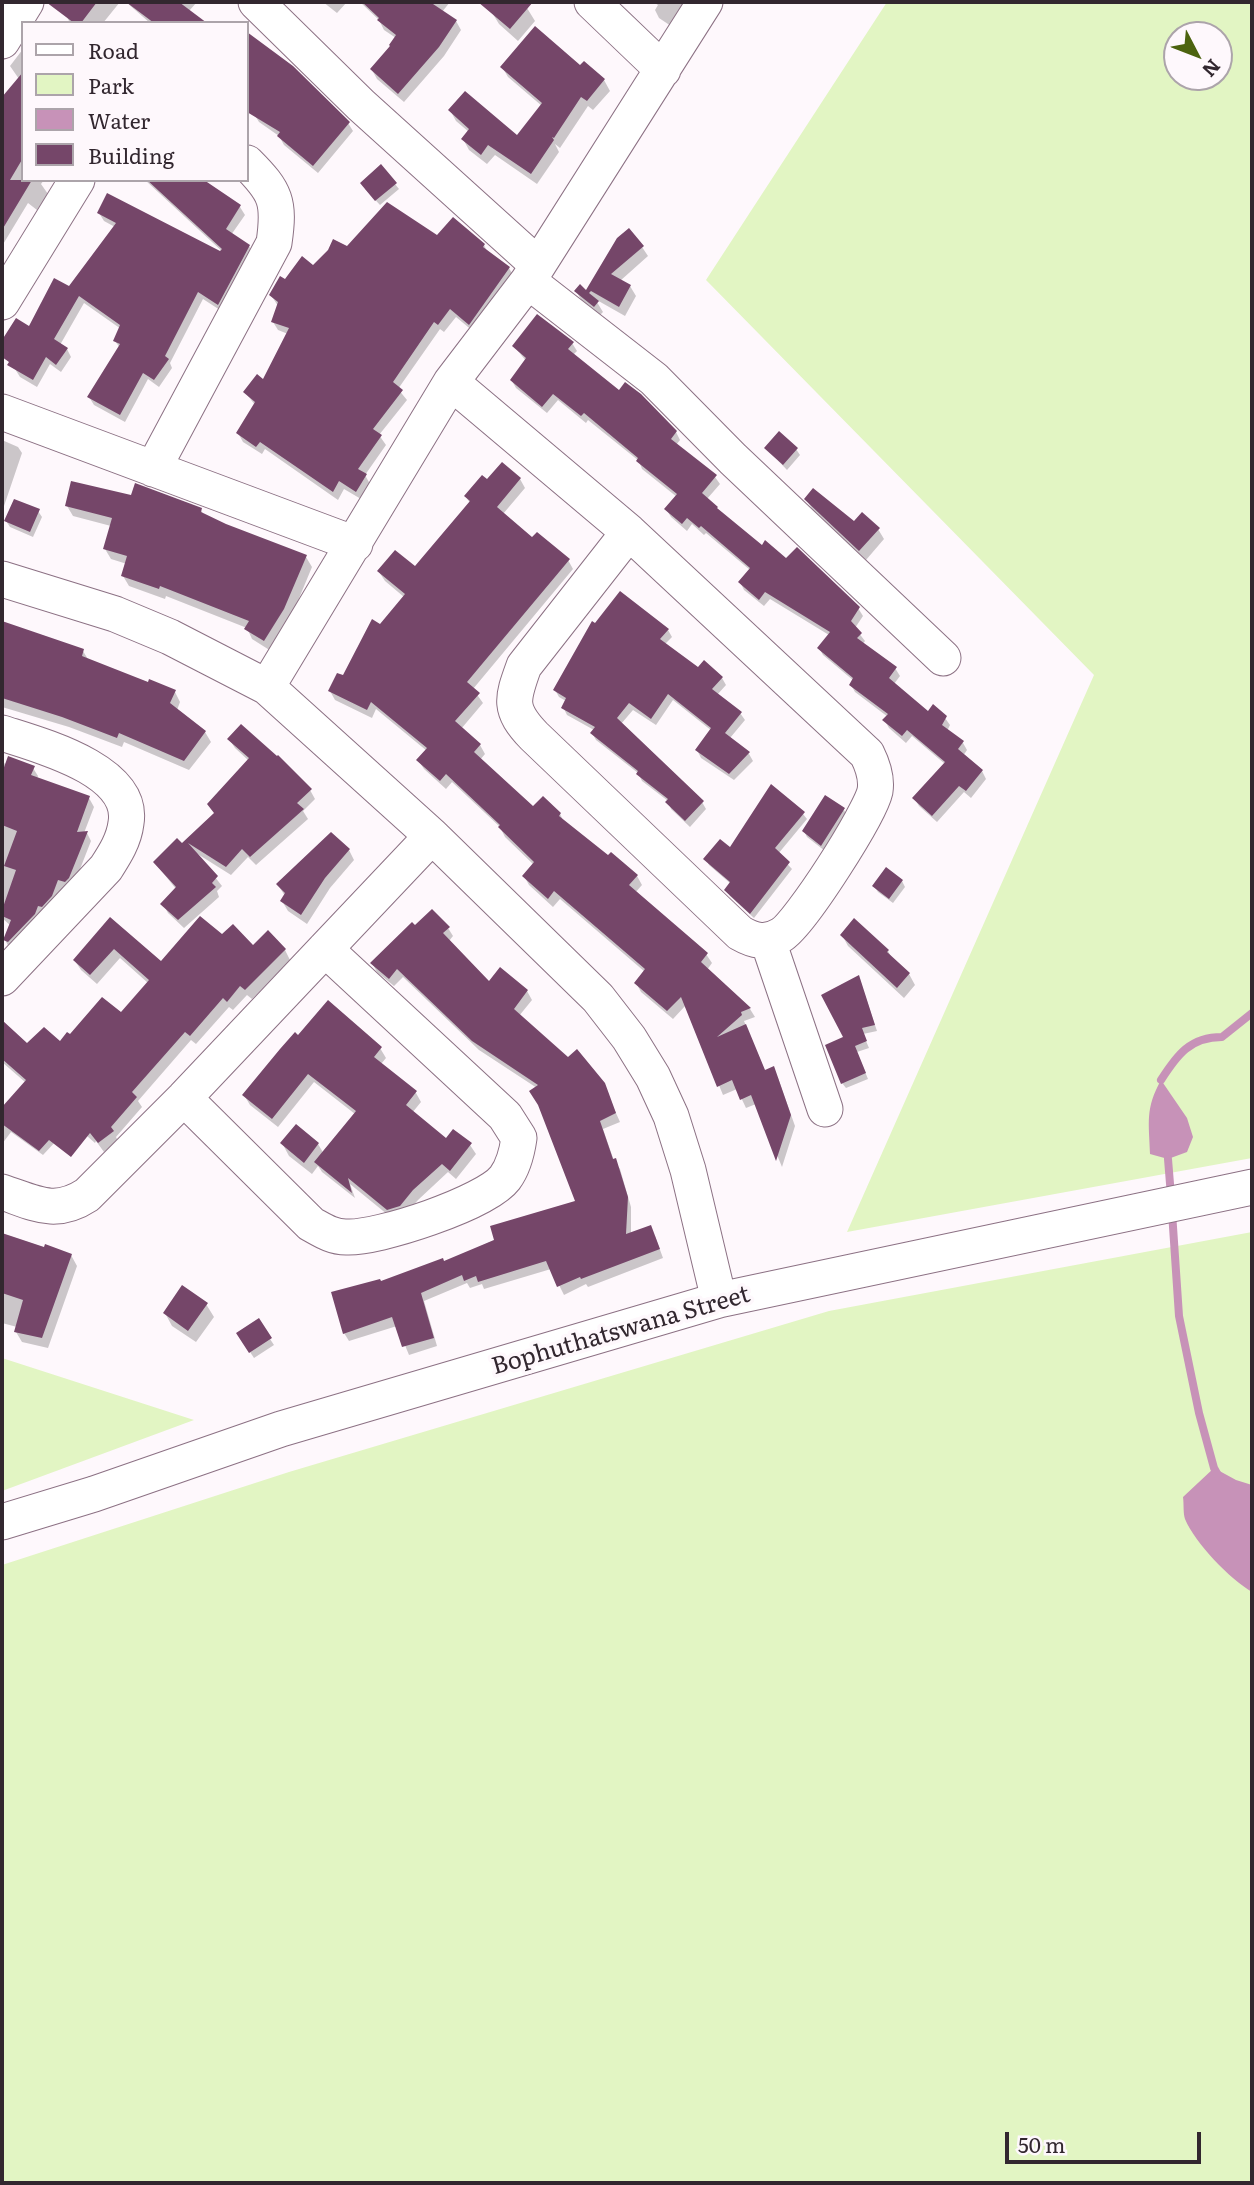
<!DOCTYPE html>
<style>
body{margin:0}
#map{position:relative;width:1254px;height:2185px;overflow:hidden;background:#fef8fc;font-family:Literata,serif}
canvas{display:block}
.frame{position:absolute;inset:0;border:4px solid #32272f;pointer-events:none}
.legend{position:absolute;left:21px;top:21px;width:228px;height:161px;box-sizing:border-box;background:#fef8fc;border:2px solid #aca4aa;margin:0;padding:9px 12px;list-style:none;font-size:21px;color:#32272f}
.legend li{display:flex;align-items:center;gap:14px;height:35px}
.legend b{width:35px;border:2px solid #aca4aa}
.north{position:absolute;left:1163px;top:21px;width:70px;height:70px;box-sizing:border-box;background:#fef8fc;border:2px solid #aca4aa;border-radius:50%;rotate:132deg;font-size:19px;font-weight:700;line-height:28px;text-align:center;color:#32272f}
.north::after{content:'';display:block;margin:auto;width:24px;height:32px;background:#4c630f;clip-path:polygon(50% 0,100% 100%,50% 72%,0 100%)}
.scale{position:absolute;left:1005px;top:2132px;width:196px;height:32px;box-sizing:border-box;border:4px solid #32272f;border-top:0;padding-left:9px;font-size:21px;line-height:24px;white-space:nowrap;color:#32272f;-webkit-text-stroke:5px #fef8fc;paint-order:stroke}
</style>
<div id="map">
<canvas width="1254" height="2185"></canvas>
<div class="frame"></div>
<ul class="legend">
<li><b style="height:9px;background:#fff"></b>Road</li>
<li><b style="height:19px;background:#e2f5c3"></b>Park</li>
<li><b style="height:19px;background:#c792b8"></b>Water</li>
<li><b style="height:19px;background:#754669"></b>Building</li>
</ul>
<div class="north">N</div>
<div class="scale">50 m</div>
</div>
<script>
const c = document.querySelector('canvas').getContext('2d');
c.lineJoin = 'round';
function paint(path, color) {
  c.fillStyle = color;
  c.fill(path, 'evenodd');
}
function trace(path, color, width, dash) {
  c.strokeStyle = color;
  c.lineWidth = width;
  c.lineCap = dash ? 'butt' : 'round';
  c.setLineDash(dash || []);
  c.stroke(path);
}
function write(font, color, halo, rows, align = 'center') {
  c.font = font + ' Literata,serif';
  c.lineWidth = 7;
  c.setLineDash([]);
  c.textBaseline = 'middle';
  c.strokeStyle = halo;
  c.fillStyle = color;
  for (const [text, x, y, turn = 0] of rows) {
    c.save();
    c.translate(x, y);
    c.rotate((+turn || 0) * Math.PI / 180);
    c.textAlign = isNaN(turn) ? turn : align;
    if (halo) c.strokeText(text, 0, 0);
    c.fillText(text, 0, 0);
    c.restore();
  }
}
const green = new Path2D(`
 M887,2H1252V1158L847,1232L1094,675L706,280ZM1177,35H1219V77H1177Z
 M1252,1232V2183H2V1565L289,1472L829,1311Z
 M2,1358L194,1420L2,1491Z`);
const water = new Path2D(`
 M1161,1080L1187,1118L1193,1137L1187,1152L1168,1159L1150,1154C1149,1122 1145,1109 1161,1080Z
 M1214,1468L1236,1480L1252,1485V1592C1230,1579 1195,1543 1185,1519C1183,1513 1184,1504 1183,1497Z`);
const shadow = new Path2D(`
 M50,2H120L103,23H70L66,15Z
 M126,2H197L189,11L204,23H150Z
 M323,2H347L337,13Z
 M360,2H450L442,12L456,21L461,30L444,56L404,102L377,79L372,70L396,38L384,30L379,20Z
 M499,2H520L527,8L535,21L518,41L499,24L491,11Z
 M653,2H692L674,28L659,18L655,10L658,5Z
 M253,39L348,123L353,131L318,173L284,145L279,136L259,122L254,114L260,105L247,95V45Z
 M23,49V180H44L41,184L48,194L37,210L28,203L2,246V143L4,139L2,138V100L19,79L10,66Z
 M584,64L604,80L610,91L593,110L588,106L560,148L555,144L559,152L537,184L495,155L487,164L469,150L463,139L469,132L456,121L450,110L518,138L542,106L508,77L502,67L580,68Z
 M145,180H197L240,207L245,215L231,235L249,246L254,255L223,312L203,299L170,363L172,368L159,387L148,379L125,422L94,405L89,397L120,348L115,341L121,329L84,303L60,345L67,349L71,357L61,372L50,364L37,387L20,377L15,369L69,289L115,227L104,221L99,213L225,254Z
 M395,184L399,189L380,205L365,189Z
 M438,237L484,245L488,253L509,268L514,277L474,332L456,317L444,332L440,329L398,389L407,400L379,435L386,445L365,475L370,484L361,499L344,489L338,500L265,449L262,454L243,442L238,433L255,405L245,392L264,382L288,334L278,330L273,322L278,306L271,295L285,281L348,248Z
 M642,247L648,256L620,281L630,286L636,296L625,316L595,299L603,312L600,315L582,301L576,291L587,293Z
 M572,343L577,351L573,355L619,393L639,395L676,432L680,440L676,445L715,477L720,484L707,499L720,512L762,547L858,608L863,616L855,628L865,641L862,645L895,668L900,676L894,684L928,713L945,718L950,725L947,731L963,743L967,750L963,756L982,771L986,779L971,798L964,792L937,822L919,806L914,798L945,764L912,736L906,743L889,728L885,721L888,717L855,692L851,685L854,681L823,655L819,648L829,635L770,599L764,606L744,590L740,582L750,570L706,533L704,535L692,524L687,531L671,517L666,509L677,497L642,469L639,461L588,420L586,423L558,400L547,413L516,388L512,381L526,361L514,346Z
 M2,440L18,447L22,453L3,509Z
 M766,448L796,449L800,455L787,470Z
 M520,479L525,488L503,514L532,540L568,560L573,569L473,689L483,703L461,729L480,745L485,754L480,760L533,809L560,814L564,822L609,858L637,876L642,885L635,893L706,954L712,963L707,970L750,1009L755,1017L744,1021L765,1071L773,1069L778,1078L795,1126L782,1167L756,1104L746,1108L737,1089L723,1095L686,1005L673,1019L641,992L636,983L645,972L560,899L553,907L529,885L524,876L534,865L505,837L500,827L452,782L446,789L424,769L418,760L427,751L376,709L372,718L335,700L330,691L343,677L380,626L404,597L385,581L379,572L415,569L470,503L466,497L487,481Z
 M132,497L201,510L204,516L306,557L312,567L290,620L271,651L252,639L247,628L166,596L165,599L129,586L123,576L127,564L111,559L105,549L111,526L73,516L67,506Z
 M806,499L854,524L878,529L884,539L866,560L812,509Z
 M38,511L42,517L33,537L10,527L6,521Z
 M3,623L83,651L89,661L175,692L180,702L177,710L205,732L211,742L189,770L124,742L122,747L69,727L2,707Z
 M668,630L672,637L665,644L698,670L722,678L726,685L717,695L740,713L745,720L730,738L749,754L753,761L734,780L701,758L697,750L712,731L673,700L656,725L633,710L621,724L702,802L706,809L690,827L671,809L668,801L642,781L638,773L596,740L592,733L594,730L567,715L563,707L566,701L559,697L555,690Z
 M229,739L310,790L315,799L303,811L308,819L256,865L248,857L231,875L196,853L222,886L217,891L219,897L184,928L168,913L163,904L176,889L155,863L182,846L215,815L249,761L235,748Z
 M2,763L33,768L38,776L37,779L89,798L94,807L84,833H87L91,841L73,887L70,890L63,888L56,905L10,949L5,940L11,926L2,918Z
 M844,810L847,816L825,851L807,837L804,831Z
 M803,814L807,819L778,854L792,869L754,918L730,896L726,890L731,884L709,865L706,859L730,850Z
 M349,850L354,860L330,888L307,924L288,911L282,901L285,896L278,885Z
 M902,881L905,887L893,903L878,892L874,886Z
 M110,920L161,964L222,937L252,947L285,950L290,960L252,999L247,995L233,1010L229,1007L196,1044L191,1040L138,1101L142,1107L116,1137L118,1141L104,1152L96,1141L95,1143L2,1062V1025L27,1045L60,1044L70,1037L121,1015L148,983L120,958L97,984L81,970L75,961Z
 M415,927L448,928L453,936L449,941L489,983L527,991L532,1000L519,1016L568,1059L603,1084L620,1122L603,1129L614,1161L620,1169L631,1207V1234L655,1236L663,1258L588,1287L586,1284L564,1295L551,1269L484,1289L482,1284L470,1288L467,1283L424,1301L437,1346L409,1355L397,1326L349,1341L344,1333L380,1283L444,1263L577,1202L537,1088L479,1050L403,977L394,986L377,972L372,963Z
 M842,935L888,951L893,960L909,974L915,985L904,998L848,946Z
 M861,983L877,1031L863,1034L869,1048L857,1052L868,1079L846,1088L842,1083L845,1038Z
 M298,1037L380,1048L386,1058L381,1064L416,1093L421,1102L412,1113L446,1140L470,1145L476,1154L456,1179L448,1172L418,1200L405,1215L393,1219L350,1184L355,1198L322,1172L318,1166L312,1174L289,1156L282,1143L318,1144L324,1154L355,1114L314,1082L278,1127L250,1105L244,1095Z
 M7,1104L57,1140L43,1155L11,1132L2,1144V1110Z
 M2,1234L45,1249L71,1255L77,1266L48,1348L22,1342L16,1332L17,1327L2,1323Z
 M206,1304L214,1317L196,1342L172,1326L165,1313Z
 M258,1321L274,1345L254,1358L238,1334Z`);
const stream = new Path2D(`
 M1161,1080C1177,1055 1190,1037 1222,1037L1252,1013
 M1168,1159L1171,1196
 M1172,1212L1179,1316L1199,1413L1214,1468L1219,1477`);
const building = new Path2D(`
 M46,2H97L81,23H74Z
 M126,2H179L207,23H154Z
 M362,2H430L457,20L439,47L398,94L370,69L390,46L389,45L396,35L377,20L379,18Z
 M478,2H533L510,29Z
 M535,26L580,65L584,61L605,79L587,101L581,97L554,138L552,137L554,140L531,174L488,145L481,155L461,139L469,129L448,110L465,91L517,135L542,103L500,67Z
 M247,32L293,66L350,122L313,166L277,136L280,132L247,112Z
 M23,72V158L10,180H32L2,230V97Z
 M381,164L397,183L375,201L360,183Z
 M147,180H204L241,205L226,229L250,245L218,305L198,292L165,356L169,359L154,380L143,373L120,415L87,397L120,344L113,341L120,325L79,296L54,339L68,348L56,365L46,357L33,380L7,365L9,362L2,357V340L16,318L29,326L54,278L69,286L116,223L97,213L107,193L220,251L222,249Z
 M387,202L437,235L453,217L485,244L483,247L510,267L469,325L450,309L438,325L434,322L393,382L403,390L373,429L382,435L358,469L367,474L356,492L339,481L333,492L260,442L256,447L236,433L255,402L243,392L257,374L263,379L289,328L271,322L278,302L269,295L280,276L285,279L302,256L313,265L328,250L333,239L347,246Z
 M629,228L644,246L611,274L631,285L619,307L591,291L589,293L599,301L594,307L574,291L580,284L586,290L617,238Z
 M537,314L574,342L568,349L619,390L625,382L641,394L677,431L671,439L717,475L702,493L718,507L717,508L762,545L765,540L786,558L797,547L860,607L851,621L862,633L857,638L897,667L889,678L928,711L933,704L947,716L942,725L964,741L958,749L983,770L966,791L959,786L932,816L912,798L945,762L907,730L902,736L882,720L888,714L849,685L853,678L817,648L830,632L765,592L759,600L738,582L750,568L701,526L699,528L687,518L682,524L664,509L677,494L636,461L638,458L584,413L581,416L553,394L542,407L510,380L526,358L512,346Z
 M779,431L798,448L783,465L764,448Z
 M502,462L521,478L497,507L532,537L537,532L570,559L467,682L480,693L455,721L481,744L474,752L533,806L543,796L561,813L559,816L608,855L611,852L638,875L629,885L708,953L701,962L751,1008L741,1012L742,1015L717,1037L746,1024L765,1070L774,1066L791,1115L776,1161L751,1095L740,1100L732,1080L717,1087L681,997L667,1011L634,983L645,969L554,891L548,899L522,876L534,862L498,827L500,825L446,774L440,781L416,760L427,748L371,702L367,710L328,691L337,673L343,675L372,619L380,624L405,594L377,571L395,550L415,566L470,501L464,496L482,475L487,479Z
 M71,481L131,495L135,483L202,508L201,512L226,524L307,555L284,609L264,641L244,629L249,621L160,586L159,589L121,576L127,556L103,549L112,518L65,506Z
 M813,488L854,521L862,512L880,528L859,551L804,499Z
 M14,499L40,509L30,532L4,521Z
 M620,591L669,629L660,639L698,667L704,660L723,677L712,689L742,712L725,733L750,752L729,774L695,750L711,728L668,694L651,719L629,703L617,718L704,801L685,821L665,802L668,799L636,774L638,771L590,733L595,727L561,708L566,698L553,690L592,621L595,623Z
 M2,621L84,649L82,656L148,682L149,679L176,690L170,703L206,731L184,761L119,733L117,738L62,717L2,698Z
 M241,724L277,756L278,755L312,789L297,803L304,809L250,857L242,849L226,867L188,843L218,876L212,883L216,887L178,920L160,904L176,887L153,862L177,838L182,843L214,813L207,804L249,758L227,739Z
 M8,756L35,766L31,775L90,796L77,832L88,831L69,878L65,882L58,880L52,896L42,907L38,906L35,914L8,942L3,940L11,920L2,916V910L16,870L4,866L17,831L2,825V773Z
 M771,784L805,812L775,848L790,862L750,914L724,890L730,882L703,859L720,839L730,847Z
 M825,795L845,808L821,846L802,831Z
 M331,832L350,849L325,878L301,915L280,901L285,893L276,884Z
 M886,867L903,880L889,899L872,886Z
 M432,909L450,927L443,933L489,981L500,967L528,990L514,1009L568,1057L577,1049L605,1083L616,1113L600,1121L613,1159L616,1158L628,1197L626,1234L651,1225L660,1249L581,1279L580,1277L557,1287L546,1261L478,1282L476,1276L464,1281L462,1275L421,1293L434,1338L402,1347L392,1317L343,1334L331,1292L380,1279L381,1281L443,1258L444,1261L494,1240L490,1226L575,1201L538,1105L529,1091L538,1085L472,1041L397,969L389,979L370,963L412,922L415,925Z
 M200,916L222,934L233,924L253,945L268,930L286,949L245,990L240,986L227,1002L223,998L190,1036L185,1032L132,1092L137,1097L111,1127L114,1131L98,1143L90,1133L71,1157L49,1140L39,1151L2,1124V1107L26,1080L2,1059V1020L27,1043L44,1027L60,1041L67,1032L70,1034L102,997L121,1012L149,980L114,949L90,975L73,960L110,917L161,961Z
 M854,918L889,950L887,952L910,973L897,988L840,935Z
 M859,975L875,1025L862,1028L867,1041L855,1046L866,1073L841,1084L825,1045L843,1037L821,995Z
 M328,1000L382,1047L374,1057L417,1091L406,1105L446,1138L453,1129L472,1143L450,1171L442,1164L413,1190L400,1206L387,1210L348,1178L352,1193L314,1162L356,1111L308,1074L272,1119L242,1095L280,1049L295,1032L298,1035Z
 M296,1124L319,1143L304,1163L280,1143Z
 M2,1233L44,1247L45,1244L72,1254L42,1338L14,1332L23,1300L2,1293Z
 M182,1285L208,1303L188,1331L163,1313Z
 M259,1318L272,1338L249,1353L236,1333Z`);
const minor = new Path2D(`
 M256,2L361,105L538,265
 M592,2L663,70
 M2,41L26,2
 M528,281L654,379L733,459L943,658
 M2,302L77,180
 M451,382L629,532L867,754C873,766 877,779 875,791C870,814 800,924 781,935C766,944 754,941 740,933L534,736C508,709 512,699 524,666L629,532
 M2,412L355,544
 M153,469L274,243C280,202 276,192 247,163
 M2,579L115,614L170,637L267,687L432,836L598,998L629,1038L653,1077L671,1116L688,1170L719,1300
 M267,687L451,382L528,281L705,2
 M2,733C39,745 135,770 126,823C124,840 115,854 106,868L2,978
 M768,941L825,1109
 M184,1098L311,1224C322,1230 332,1237 346,1237C377,1239 486,1203 505,1178C514,1166 517,1152 519,1138L505,1116L325,949
 M2,1192C35,1203 55,1216 87,1195L184,1098L432,836
 M2,1522L94,1494L281,1429L719,1300L1252,1187`);
const streetNames = [
 ["Bophuthatswana Street",621,1331,-16]
];
paint(green, '#e2f5c3');
paint(water, '#c792b8');
paint(shadow, '#0003');
trace(stream, '#c792b8', 8);
paint(building, '#754669');
trace(minor, '#8c7184', 37);
trace(minor, '#fff', 35);
write('24px', '#32272f', '#fef8fc', streetNames);
</script>
